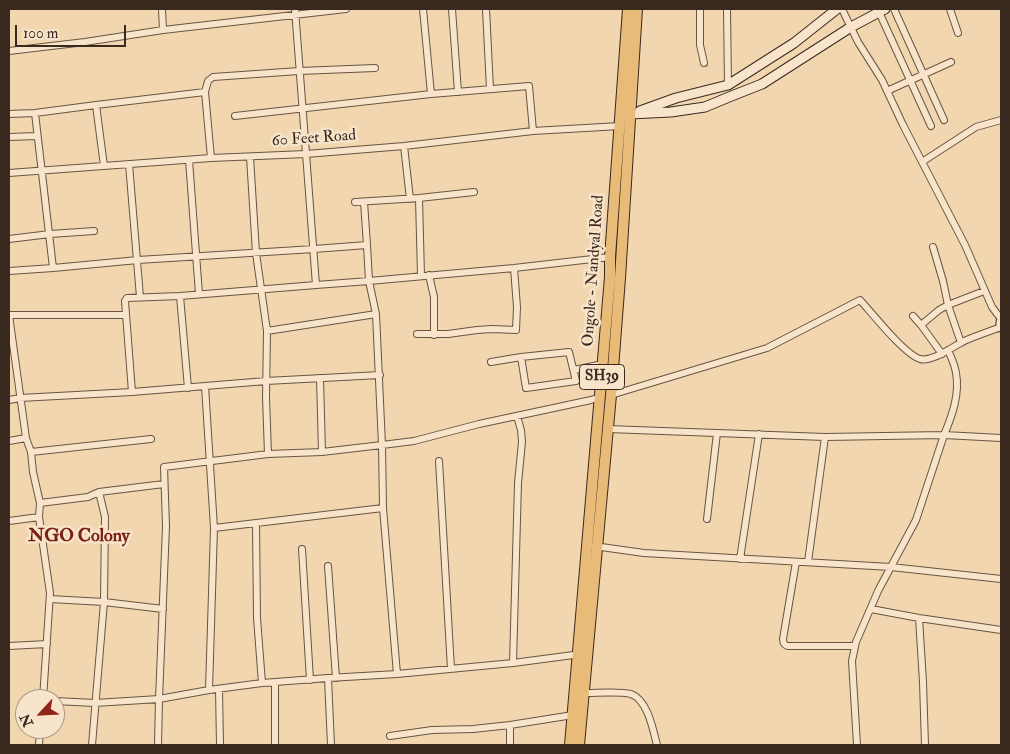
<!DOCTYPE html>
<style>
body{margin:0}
#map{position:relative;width:1010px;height:754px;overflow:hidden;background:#f2d6af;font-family:"IM FELL Double Pica",serif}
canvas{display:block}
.frame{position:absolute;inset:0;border:10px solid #3a291e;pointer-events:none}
.north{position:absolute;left:15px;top:689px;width:50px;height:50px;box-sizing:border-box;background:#f7e4cb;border:1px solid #ab9986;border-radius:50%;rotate:245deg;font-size:14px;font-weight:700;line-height:20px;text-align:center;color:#3a291e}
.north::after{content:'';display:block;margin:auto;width:18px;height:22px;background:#8f2418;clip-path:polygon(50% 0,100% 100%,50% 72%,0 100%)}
.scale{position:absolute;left:15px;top:25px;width:111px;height:22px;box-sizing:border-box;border:2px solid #3a291e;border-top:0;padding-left:6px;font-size:15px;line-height:18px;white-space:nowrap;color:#3a291e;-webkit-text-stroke:4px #f7e4cb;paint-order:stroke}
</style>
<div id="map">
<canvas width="1010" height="754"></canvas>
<div class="frame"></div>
<div class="north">N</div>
<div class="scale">100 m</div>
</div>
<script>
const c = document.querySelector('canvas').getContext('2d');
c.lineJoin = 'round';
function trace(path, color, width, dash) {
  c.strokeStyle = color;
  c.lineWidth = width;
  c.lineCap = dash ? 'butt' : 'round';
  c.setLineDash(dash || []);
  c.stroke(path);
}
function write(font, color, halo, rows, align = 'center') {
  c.font = font + ' "IM FELL Double Pica",serif';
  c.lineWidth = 5;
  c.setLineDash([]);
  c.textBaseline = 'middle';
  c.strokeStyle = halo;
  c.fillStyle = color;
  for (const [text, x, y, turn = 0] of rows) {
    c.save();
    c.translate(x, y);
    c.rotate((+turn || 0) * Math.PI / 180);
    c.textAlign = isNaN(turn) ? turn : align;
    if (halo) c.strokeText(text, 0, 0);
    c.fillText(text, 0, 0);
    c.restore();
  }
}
const street = new Path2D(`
 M162,9L163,30
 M295,9L316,285L369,281L376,314L382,445L383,508L397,674
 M423,9L431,94L529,86L533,131
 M452,9L458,92
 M486,9L490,89
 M700,9V45L704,63
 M727,9L728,85
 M842,9L858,42L882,80L903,125L965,245L992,307L1001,319
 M894,9L944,120
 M950,9L958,33
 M879,12L931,126
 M9,51L85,42L163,30L346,9
 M887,91L951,62
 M205,92L208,81L213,77L299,71L375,68
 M96,105L205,92L211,158
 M35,113L53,268L138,260L314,249L367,245L369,281L514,268L610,257
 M9,114L35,113L96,105L104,166
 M235,116L431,94
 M9,137L37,136
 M404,146L410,199
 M250,157L256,253L267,331L266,397L268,454
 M189,160L199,294
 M922,162L976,127L1001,120
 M129,164L140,297
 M9,173L211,158L306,154L404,146L533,131L620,126
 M419,198L421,276
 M355,202L419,198L474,192
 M364,202L367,245
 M9,239L50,234L94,231
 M933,247L943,281L948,305L961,343
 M9,271L53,268
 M429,275L434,297V335
 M180,296L188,388
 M9,315L26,438L31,452L33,472L40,503L39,517L50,593L43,699
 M9,315H126
 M913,316L921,325L942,354
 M921,325L939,310L948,305L984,291
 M267,331L376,314
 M417,334H448L477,330L492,329L516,330L517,307L514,268
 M491,362L521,357L569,352L576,381L526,388L521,357
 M574,370L603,364
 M320,378L322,452
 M205,386L214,528L209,690
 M132,392L125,301L127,298L180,296L316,285
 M611,395L767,348L860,300C872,313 904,354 920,359C932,362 951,348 962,342C975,336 988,332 1001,327
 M9,400L20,398L132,392L266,381L380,375
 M608,429L825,437L944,435C952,416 960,394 956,373C955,365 951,357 948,350
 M9,441L26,438
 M31,452L151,439
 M439,461L451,669
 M40,503L88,497L99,492L164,484
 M707,519L717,433
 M9,521L39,517
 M256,523L257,618L262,683
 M214,528L383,508
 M594,546L644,553L891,567L1001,579
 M302,549L310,680
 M740,559L759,434
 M796,562L783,639C783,643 784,645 788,646H855
 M808,562L825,437
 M328,566L336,678
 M50,599L104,602L163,609
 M871,609L919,618L1001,630
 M919,618L923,682L925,745
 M9,646L47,644
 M513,663L518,483L522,442L521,430L517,416
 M328,678L331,745
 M275,683V745
 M219,689L220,745
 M584,693C597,693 620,691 631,694C648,700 653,730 657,745
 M55,701L95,703L159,699L209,690L262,683L328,678L397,674L513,663L581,654
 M390,736L432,730L473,729L510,725L573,715
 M39,745L40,729
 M92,745L104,602L105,517L99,492
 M158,745L159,699L166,526L164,467L268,454L322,452L382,445L414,441L479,424L591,400L600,397
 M510,745V725
 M857,745L852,661L856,642L878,591L916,520L944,435L1001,438`);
const secondary = new Path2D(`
 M640,111L676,98L728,85L794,43L837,9
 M630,114L671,112L705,107L729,97L762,84L851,27L885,9
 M1001,322V327`);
const primary = new Path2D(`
 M570,745L605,336L610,277V257L628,9
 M579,745L611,395L620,278L637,9`);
const shields = [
 [602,377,45]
];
const shieldNames = [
 ["SH39",602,377]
];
const streetNames = [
 ["60 Feet Road",314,139,-4],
 ["Ongole - Nandyal Road",594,271,-86]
];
const neighbourhoodNames = [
 ["NGO Colony",79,537]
];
trace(street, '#685442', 8);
trace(secondary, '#3a291e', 11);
trace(primary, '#3a291e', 12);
trace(street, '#f7e4cb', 6);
trace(secondary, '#f7e4cb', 9);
trace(primary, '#e9bb78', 10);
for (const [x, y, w] of shields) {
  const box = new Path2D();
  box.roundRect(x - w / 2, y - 12.5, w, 25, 4);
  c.fillStyle = '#f7e4cb';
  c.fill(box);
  trace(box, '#3a291e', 1);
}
write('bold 15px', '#3a291e', null, shieldNames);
write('16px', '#3a291e', '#f7e4cb', streetNames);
write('bold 18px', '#7a1f14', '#f7e4cb', neighbourhoodNames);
</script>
